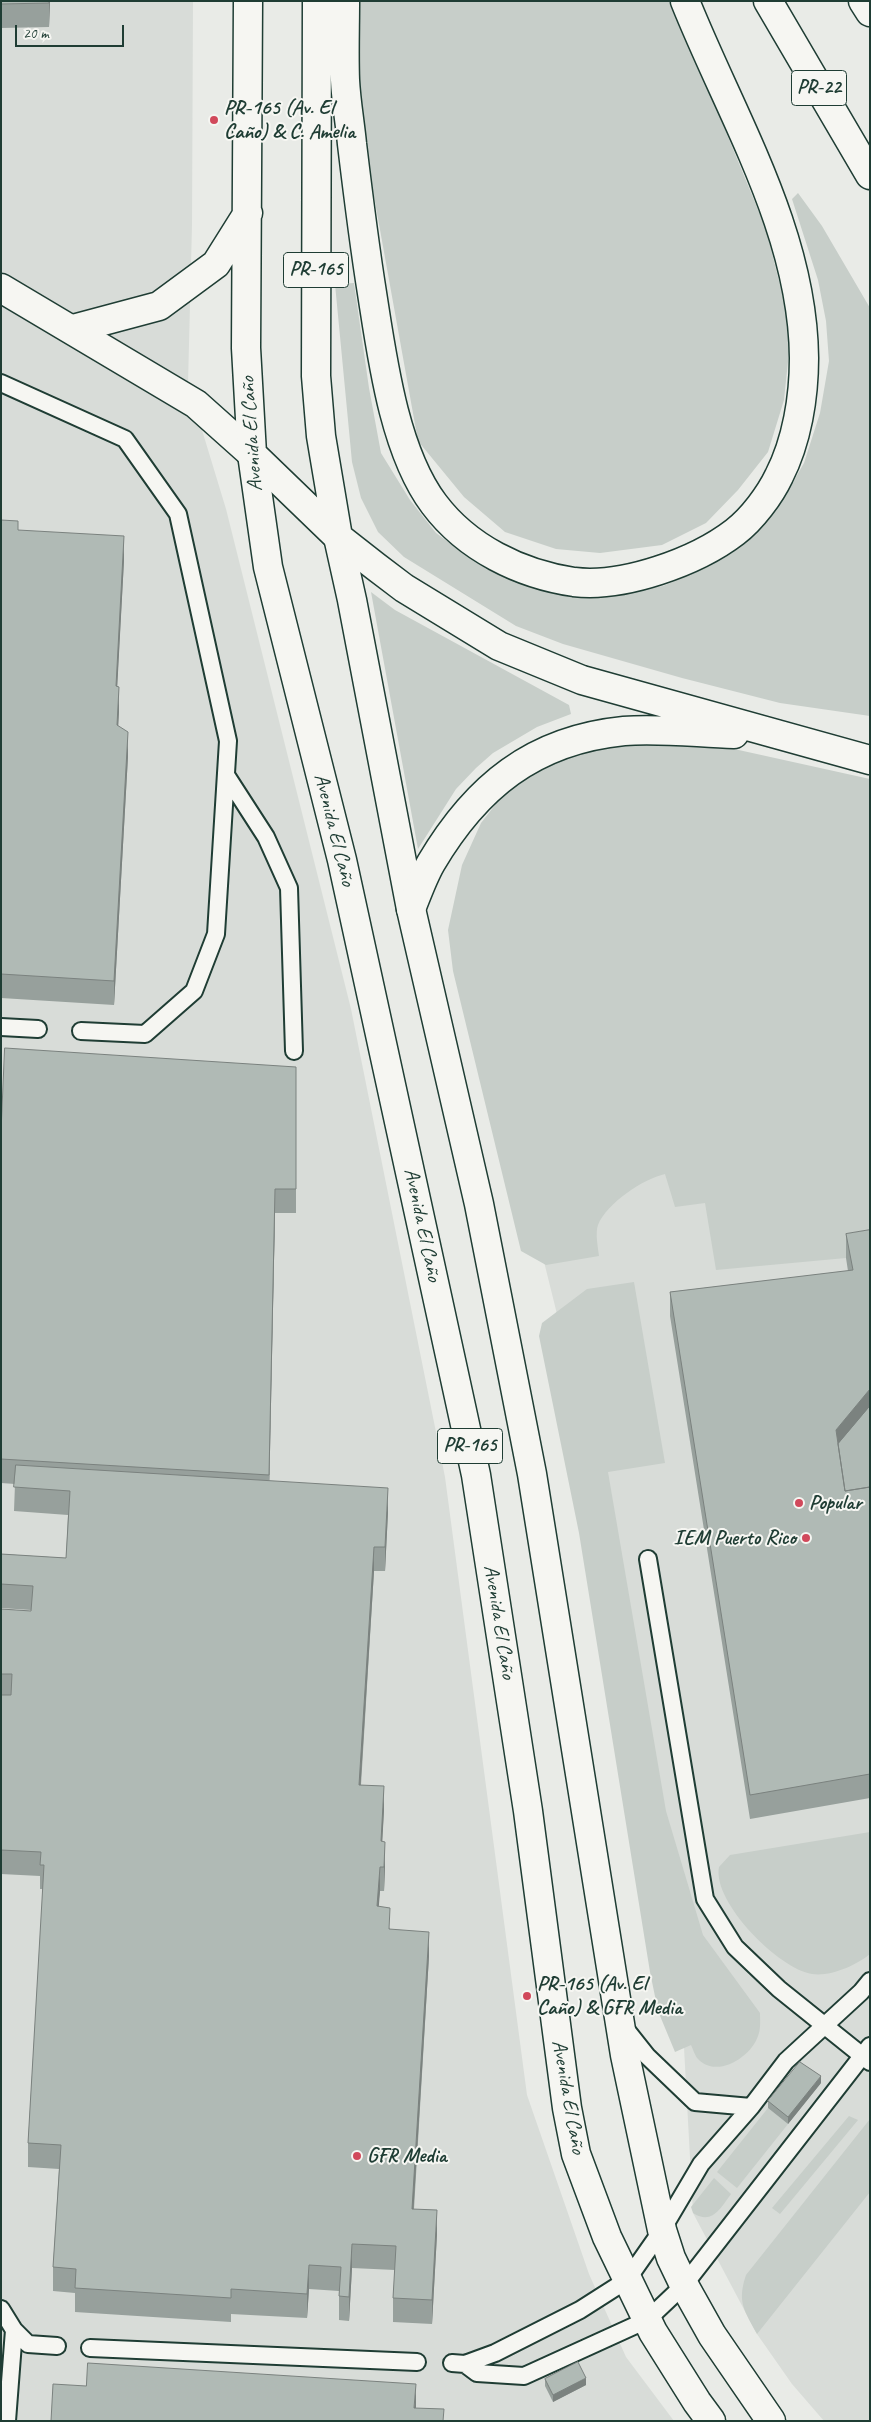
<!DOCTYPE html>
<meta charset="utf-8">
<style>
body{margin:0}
#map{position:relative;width:871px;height:2422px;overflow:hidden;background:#e9ebe7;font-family:Caveat,sans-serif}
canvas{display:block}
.frame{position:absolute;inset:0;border:2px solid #1f3d34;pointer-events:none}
.scale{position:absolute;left:15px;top:25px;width:109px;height:22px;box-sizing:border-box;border:2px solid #1f3d34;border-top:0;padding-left:6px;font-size:15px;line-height:18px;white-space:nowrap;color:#1f3d34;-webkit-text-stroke:4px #f6f6f2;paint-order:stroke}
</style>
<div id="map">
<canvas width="871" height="2422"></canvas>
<div class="frame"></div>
<div class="scale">20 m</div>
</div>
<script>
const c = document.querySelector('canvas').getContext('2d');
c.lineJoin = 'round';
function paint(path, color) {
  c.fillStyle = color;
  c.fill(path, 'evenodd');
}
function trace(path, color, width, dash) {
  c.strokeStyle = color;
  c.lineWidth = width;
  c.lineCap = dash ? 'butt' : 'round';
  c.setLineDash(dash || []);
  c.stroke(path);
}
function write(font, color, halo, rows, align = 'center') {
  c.font = font + ' Caveat,sans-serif';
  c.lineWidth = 4;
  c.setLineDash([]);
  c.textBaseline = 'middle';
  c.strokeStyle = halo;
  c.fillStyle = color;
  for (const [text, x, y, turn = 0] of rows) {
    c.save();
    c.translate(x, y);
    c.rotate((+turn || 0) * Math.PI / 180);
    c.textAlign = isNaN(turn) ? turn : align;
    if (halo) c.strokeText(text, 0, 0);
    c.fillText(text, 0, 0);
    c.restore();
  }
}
const built = new Path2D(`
 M1,1H193L192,225L188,384L226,509L351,1009L445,1477L527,2095L589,2274L626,2357L674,2421H1Z
 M870,826V2421H824L792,2384L757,2334L693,2213L683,2029L556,1310L459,920Z`);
const green = new Path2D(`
 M355,1H672L766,229L785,305L789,352L784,400L768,452L738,490L706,523L662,545L600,553L556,549L505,532L464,497L418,441L368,163L355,57Z
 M798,193L822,226L870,308V716L780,703L682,678L563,644L516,626L404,557L378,532L361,498L352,462L335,284L354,283L369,388L381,453L410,500L436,533L486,569L532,588L602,596L663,586L710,566L736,547L781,503L804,463L820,413L829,361L826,321L818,280L792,199Z
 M371,592L395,610L569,705L571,714L537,727L493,753L476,768L456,789L418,849Z
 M615,742L707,743L870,779V1254L846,1258L716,1270L705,1203L675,1207L665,1174C643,1179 607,1203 598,1225C595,1233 598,1248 599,1256L546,1265L521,1251L453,971L448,930L462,865L481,823L499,800L524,777L550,762Z
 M634,1282L665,1463L608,1472L666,1811L703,1935L760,2013C760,2020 761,2029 758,2036C751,2057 717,2079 698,2059C695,2056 693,2049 691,2045L675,2052L658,2011L650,1972L579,1533L539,1336L542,1323L587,1289Z
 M870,1832V1954C857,1965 830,1977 812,1974C779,1969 712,1902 719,1867L730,1855Z
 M768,2108L788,2124L737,2188L717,2172Z
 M849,2116L858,2120L780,2214L772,2208Z
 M870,2119V2192L757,2334C744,2310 737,2302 746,2275Z
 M714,2178L731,2194C720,2209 712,2225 693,2213L691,2207Z`);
const lane = new Path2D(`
 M1,383L125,439L178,514L228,741L216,934L194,991L145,1034L81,1031
 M226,775L266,837L289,888L294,1051
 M1,1027L38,1029
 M648,1559L705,1899L735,1947L779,1989L870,2062
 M624,2027L647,2056L695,2102L751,2107
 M1,2309L14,2330L28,2344L57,2346
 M90,2348L417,2362
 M452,2363L465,2364L495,2353L580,2310L627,2280L662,2230L701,2164L751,2107L786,2061L861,1992L870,1981
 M465,2364L477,2373L524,2376L647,2320L684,2285L870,2046
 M7,2421L14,2330`);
const street = new Path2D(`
 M1,288L196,404L252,454`);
const primary = new Path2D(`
 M252,454L268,567L342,860L476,1475L528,1811L567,2108L576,2154L607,2237L653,2332L697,2402L711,2421
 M338,537L352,600L411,909L479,1204L532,1474L625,2055L662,2230L671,2258L684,2285L712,2335L771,2421`);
const highway = new Path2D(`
 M248,1L246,348L252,454L338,537L375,566L404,588L499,646L582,680L870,760
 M317,1L316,376L321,436L338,537
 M345,1C345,27 344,54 345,80C346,101 350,123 352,144C358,194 364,243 372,293C382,357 394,451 434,504C467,548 520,574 574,582C623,588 696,562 735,532C752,519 770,495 779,476C797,441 804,397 804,358C803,231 731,116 685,1
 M768,1L870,175
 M863,1L870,12
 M73,329L159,306L216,264L248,213
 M411,909C417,894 423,877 431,863C476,787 533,740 624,731C660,728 698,733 734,734`);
const wall = new Path2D(`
 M1,1H50L49,27L1,28Z
 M1,520L18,530L124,560L117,686L119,711L118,726L128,756L114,1005L1,998Z
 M296,1067V1213H275L269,1481L388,1512L385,1571H374L361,1785L384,1810L382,1841L385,1866L384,1891H380L378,1906L390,1929L429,1956L414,2209L437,2234L432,2324L393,2322V2298L395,2270L352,2268L349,2321L339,2320V2291L309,2289L307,2318L231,2314V2322L75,2312V2293L53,2291V2267L59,2169L28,2167V2143L43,1889H40V1876L1,1874V1609L31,1611V1610L1,1608V1554L66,1558L68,1515L14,1511L15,1484L1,1483V1132Z
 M870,1230V1798L750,1819L670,1316V1292L848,1271L846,1258V1234Z
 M821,2083L788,2124L768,2108V2101Z
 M545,2379L586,2385L553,2402L545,2386Z`);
const shadedWall = new Path2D(`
 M49,1H50L49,27Z
 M2,51V71L1,75V55Z
 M124,536V560L116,710V686Z
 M119,687V711L117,749V725Z
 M128,732V756L114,1005V981Z
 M275,1189V1213L269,1499V1475Z
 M870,1389V1413L837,1453L836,1430Z
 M388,1488V1512L385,1571V1547Z
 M374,1547V1571L359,1809V1785Z
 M384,1786V1810L381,1865V1841Z
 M385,1842V1866L384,1891V1867Z
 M380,1867V1891L377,1930V1906Z
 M429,1932V1956L412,2233V2209Z
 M821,2076V2083L788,2124V2117Z
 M437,2210V2234L432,2324V2300Z
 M352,2244V2268L349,2321V2297Z
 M309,2265V2289L307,2318V2294Z
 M586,2378V2385L553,2402V2395Z
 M416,2384V2408H414Z`);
const building = new Path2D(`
 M1,1H49V3L1,4Z
 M1,520L18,521V530L124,536L116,686L119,687L117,725L128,732L114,981L1,974Z
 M5,1048L296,1067V1189H275L269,1475L1,1459V1132Z
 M870,1230V1389L836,1430L845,1491L870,1487V1774L750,1795L670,1292L853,1270L846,1234Z
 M870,1406V1487L845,1491L838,1444Z
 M16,1465L388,1488L385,1547H374L359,1785L384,1786L381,1841L385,1842L384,1867H380L377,1906L390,1908L389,1929L429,1932L412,2209L437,2210L432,2300L393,2298L396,2246L352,2244L349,2297L339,2296L341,2267L309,2265L307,2294L231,2289V2298L75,2288L76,2269L53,2267L61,2145L28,2143L44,1865H40L41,1852L1,1850V1695H11L12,1674H1V1609L31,1611L33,1586L1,1584V1554L66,1558L70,1491L14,1487Z
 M800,2062L821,2076L788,2117L768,2101Z
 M578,2362L586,2378L553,2395L545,2379Z
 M88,2363L416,2384L414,2408L444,2409L443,2421H51L53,2384L86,2386Z`);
const markers = [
 [214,120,5,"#d1495b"],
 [799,1503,5,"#d1495b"],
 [806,1538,5,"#d1495b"],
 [527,1996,5,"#d1495b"],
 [357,2156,5,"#d1495b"]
];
const shields = [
 [819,88,55],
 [316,270,65],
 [470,1446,65]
];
const shieldNames = [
 ["PR-22",819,88],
 ["PR-165",316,270],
 ["PR-165",470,1446]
];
const poiNames = [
 ["PR-165 (Av. El",224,108],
 ["Caño) & C. Amelia",224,132],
 ["Popular",809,1503],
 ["IEM Puerto Rico",796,1538,"right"],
 ["PR-165 (Av. El",537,1984],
 ["Caño) & GFR Media",537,2008],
 ["GFR Media",367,2156]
];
const streetNames = [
 ["Avenida El Caño",252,434,-94],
 ["Avenida El Caño",334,830,76],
 ["Avenida El Caño",422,1225,78],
 ["Avenida El Caño",499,1622,81],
 ["Avenida El Caño",568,2097,80]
];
paint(built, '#d8dcd8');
paint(green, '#c7cec9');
trace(lane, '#1f3d34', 20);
trace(street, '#1f3d34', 31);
trace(primary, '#1f3d34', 31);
trace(highway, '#1f3d34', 31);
trace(lane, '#f6f6f2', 16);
trace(street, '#f6f6f2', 28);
trace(primary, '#f6f6f2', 28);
trace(highway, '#f6f6f2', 28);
paint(wall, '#97a09c');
paint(shadedWall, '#7b827f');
paint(building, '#b0bab5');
trace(building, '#7b827f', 1);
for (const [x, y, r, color] of markers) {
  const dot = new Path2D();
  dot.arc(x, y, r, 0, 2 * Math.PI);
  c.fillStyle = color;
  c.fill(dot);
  trace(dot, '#f6f6f2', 2);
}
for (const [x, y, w] of shields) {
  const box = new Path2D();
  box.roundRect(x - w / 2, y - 17.5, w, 35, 4);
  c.fillStyle = '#f6f6f2';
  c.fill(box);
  trace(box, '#1f3d34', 1);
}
write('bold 20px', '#1f3d34', null, shieldNames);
write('bold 21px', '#1f3d34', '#f6f6f2', poiNames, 'left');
write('21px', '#1f3d34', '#f6f6f2', streetNames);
</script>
